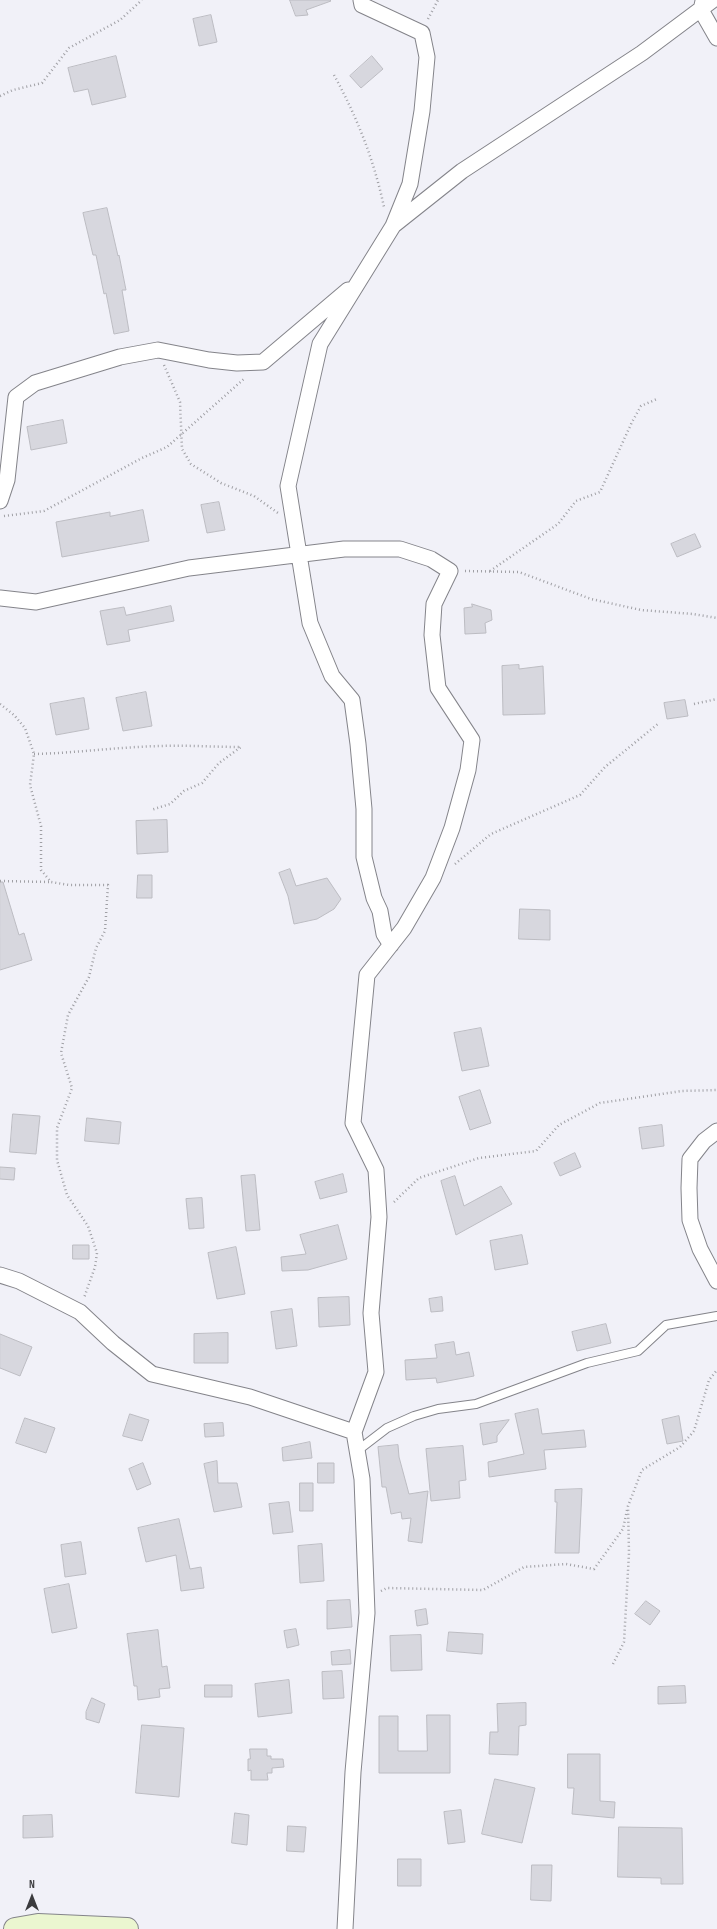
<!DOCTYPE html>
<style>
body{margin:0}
#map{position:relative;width:717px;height:1929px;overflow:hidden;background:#f1f1f8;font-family:"Sofia Sans Condensed",sans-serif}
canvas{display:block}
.north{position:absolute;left:12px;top:1877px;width:40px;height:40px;-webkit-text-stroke:3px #f1f1f8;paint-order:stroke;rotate:0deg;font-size:11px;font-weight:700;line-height:16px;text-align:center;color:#3b3b3e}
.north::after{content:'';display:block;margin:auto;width:14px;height:18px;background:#3b3b3e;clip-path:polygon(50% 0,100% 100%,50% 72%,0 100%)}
</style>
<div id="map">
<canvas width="717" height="1929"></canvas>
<div class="north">N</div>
</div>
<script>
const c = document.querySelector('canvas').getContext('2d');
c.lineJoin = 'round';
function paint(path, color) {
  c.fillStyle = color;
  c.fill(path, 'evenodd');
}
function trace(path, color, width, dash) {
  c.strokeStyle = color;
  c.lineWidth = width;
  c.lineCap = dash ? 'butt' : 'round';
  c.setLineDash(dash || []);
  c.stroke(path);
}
const building = new Path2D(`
 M290,0H330L331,1L306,10L308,15L296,16Z
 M211,15L217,42L199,46L193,19Z
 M116,56L126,97L92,105L88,89L74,92L68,68Z
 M372,56L383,69L361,88L350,76Z
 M107,208L118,256L119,255L126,290H122L129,331L114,334L106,293L104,294L96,255H93L83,213Z
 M63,420L67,443L31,450L27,427Z
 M219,502L225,530L207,533L201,505Z
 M143,510L149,541L62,557L56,522L110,512V516Z
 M695,534L701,547L677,557L671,544Z
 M472,604L491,610L492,620L485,623L486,633L465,634L464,608L472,607Z
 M171,606L174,621L128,630L130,641L107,645L100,611L124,607L126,615Z
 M519,665V669L543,666L545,714L503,715L502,666Z
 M146,692L152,726L123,731L116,698Z
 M84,698L89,729L56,735L50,704Z
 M685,700L688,716L667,719L664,703Z
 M167,820L168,852L137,854L136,821Z
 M290,869L296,886L327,878L341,899L334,909L317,919L294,924L288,896L279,873Z
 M138,875H152V898H137Z
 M0,882H3L19,935L24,933L32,960L0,970Z
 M520,909L550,910V940L519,939Z
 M481,1028L489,1066L462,1071L454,1033Z
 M480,1090L491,1123L470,1130L459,1097Z
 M13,1114L40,1116L36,1154L10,1152Z
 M87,1118L121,1122L119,1144L85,1141Z
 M662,1125L664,1146L642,1149L639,1128Z
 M575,1153L581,1167L560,1176L554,1163Z
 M0,1167L15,1168L14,1180L0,1179Z
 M343,1174L347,1192L320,1199L315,1182Z
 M255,1175L260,1230L246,1231L241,1176Z
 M455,1176L464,1206L501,1186L512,1204L456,1235L441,1181Z
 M202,1198L204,1228L189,1229L186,1199Z
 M338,1225L347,1259L308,1270L282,1271L281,1257L306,1254L300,1235Z
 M522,1235L528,1264L495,1270L490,1241Z
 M73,1245H89V1259H73Z
 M236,1247L245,1294L217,1299L208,1253Z
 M349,1297L350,1325L319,1327L318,1298Z
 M442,1297L443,1311L431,1312L429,1299Z
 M292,1309L297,1346L276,1349L271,1312Z
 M606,1324L611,1343L577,1351L572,1332Z
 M228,1333V1363H194V1334Z
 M0,1334L32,1347L20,1376L0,1368Z
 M454,1342L456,1355L469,1352L474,1376L437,1383L436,1378L406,1380L405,1360L437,1358L435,1345Z
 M538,1409L542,1434L584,1430L586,1447L544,1450L546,1469L489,1477L488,1462L524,1454L515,1414Z
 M130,1414L149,1420L142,1441L123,1436Z
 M679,1416L683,1441L667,1444L662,1420Z
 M25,1418L55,1428L46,1453L16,1443Z
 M509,1420L497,1436V1442L483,1445L480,1424Z
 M223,1423L224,1436L205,1437L204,1424Z
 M310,1442L312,1458L283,1461L282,1448Z
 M398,1445L399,1457L409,1494L428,1491L422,1543L408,1541L411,1518L402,1519L401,1512L391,1514L386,1487H382L378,1447Z
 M463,1446L466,1480L459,1481L460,1498L431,1501L426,1449Z
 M217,1461L218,1483H237L242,1507L214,1512L204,1464Z
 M143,1463L151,1484L137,1490L129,1469Z
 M318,1463H334V1483H318Z
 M300,1483H313V1511H300Z
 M582,1489L579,1553H555L557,1502H555V1490Z
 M289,1502L293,1532L273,1534L269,1504Z
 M179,1519L190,1569L201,1567L204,1588L181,1591L176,1555L146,1562L138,1528Z
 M81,1542L86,1574L65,1577L61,1545Z
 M322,1544L324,1581L300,1583L298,1546Z
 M69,1584L77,1628L52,1633L44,1589Z
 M350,1600L352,1627L327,1629V1601Z
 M646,1601L660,1611L650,1625L635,1614Z
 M426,1609L428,1624L417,1626L415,1611Z
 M296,1629L299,1645L287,1648L284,1631Z
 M158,1630L162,1667L167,1666L170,1688L159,1689L160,1697L138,1700L137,1686H134L127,1634Z
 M449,1632L483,1634L482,1654L447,1651Z
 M421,1635L422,1670L391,1671L390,1636Z
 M350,1650L351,1664L332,1665L331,1652Z
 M342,1671L344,1698L323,1699L322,1672Z
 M289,1680L292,1713L258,1717L255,1684Z
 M205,1685H232V1697H205Z
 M685,1686L686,1703L658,1704V1687Z
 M92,1698L105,1704L99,1723L86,1719V1712Z
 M526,1703V1725L519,1726L518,1755L489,1754L490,1732H498L497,1704Z
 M427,1715H450V1773H379V1716H398V1751H427Z
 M142,1725L184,1728L179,1797L136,1793Z
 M250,1749H267V1756H271V1759H283L284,1767L272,1768V1773H267L268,1780H251V1770L248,1771V1759H250Z
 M568,1754H600V1801L615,1802L614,1818L572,1814L574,1788H568Z
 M495,1779L535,1788L522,1843L482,1834Z
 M461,1810L465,1842L448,1844L444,1812Z
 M235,1813L249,1815L247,1845L232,1843Z
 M52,1815L53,1837L23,1838V1816Z
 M288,1826L306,1827L304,1852L287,1851Z
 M619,1827L682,1828L683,1884H661V1878L618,1877Z
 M398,1859H421V1886H398Z
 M532,1865H552L551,1901L531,1900Z`);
const path = new Path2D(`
 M428,19L438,0
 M334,75C357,117 374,160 384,207
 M0,96L13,90L42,83L69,48L120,20L142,0
 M164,365L180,402L182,449L191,464L221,483L254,496L278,513
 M4,516L44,511L142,458L167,447L245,378
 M465,571L519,572L591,599L641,610L693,614L717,618
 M490,571L558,524L576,501L600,492L632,422L641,406L657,399
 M0,704L14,715L25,728L34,754L30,785L41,826V870L51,882L69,885H108L105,931L96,948L89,977L68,1015L61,1053L72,1088L57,1128V1160L67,1195L88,1226L97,1253L95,1267L84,1298
 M694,704L717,699
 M34,754C76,753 118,747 160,746C187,745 214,747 241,747L219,763L202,783L184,791L170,804L151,810
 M455,864L491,834L580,795L605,767L659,723
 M0,881L51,882
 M394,1202L419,1178L479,1158L536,1151L559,1125L600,1103L682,1091L717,1090
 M381,1591L387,1588L483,1590L524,1567L566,1564L594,1569L623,1529L627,1510
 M613,1664L624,1642L629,1553L628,1506L642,1470L680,1447L694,1431L709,1380L717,1370`);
const lane = new Path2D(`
 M357,1451L387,1428L414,1416L438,1409L476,1404L587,1363L638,1351L666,1325L717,1316`);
const street = new Path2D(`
 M361,0L362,5L422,33L427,57L422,111L410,184L393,226L320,344L288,486L310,623L332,676L352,700L358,744L364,809V857L374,898L380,911L384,934L391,945
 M703,1L701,10L717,38
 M394,225L462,171L642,53L713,0
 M0,501L7,480L16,397L35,383L120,357L158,350L209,360L237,363L263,362L348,290
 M0,598L36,602L189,568L344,549H400L431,559L450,571L434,604L432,635L438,688L472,740L468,770L452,828L433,878L404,928L367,975L353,1123L376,1170L379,1217L371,1313L376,1372L354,1432
 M717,1131L704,1141L690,1159L689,1188L690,1220L700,1249L717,1281
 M0,1275L19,1281L80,1312L113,1343L152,1374L250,1397L354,1432L362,1479L367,1613L353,1772L345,1929`);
const secondary = new Path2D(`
 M15,1929L38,1925L127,1929`);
paint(building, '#d7d7de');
trace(building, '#bcbcc2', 1);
trace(lane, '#84848a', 10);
trace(street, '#84848a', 17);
trace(secondary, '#84848a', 24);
trace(path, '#a0a0a5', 2.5, [1, 3]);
trace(lane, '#fff', 8);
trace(street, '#fff', 15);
trace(secondary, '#ebf6d0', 22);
</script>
